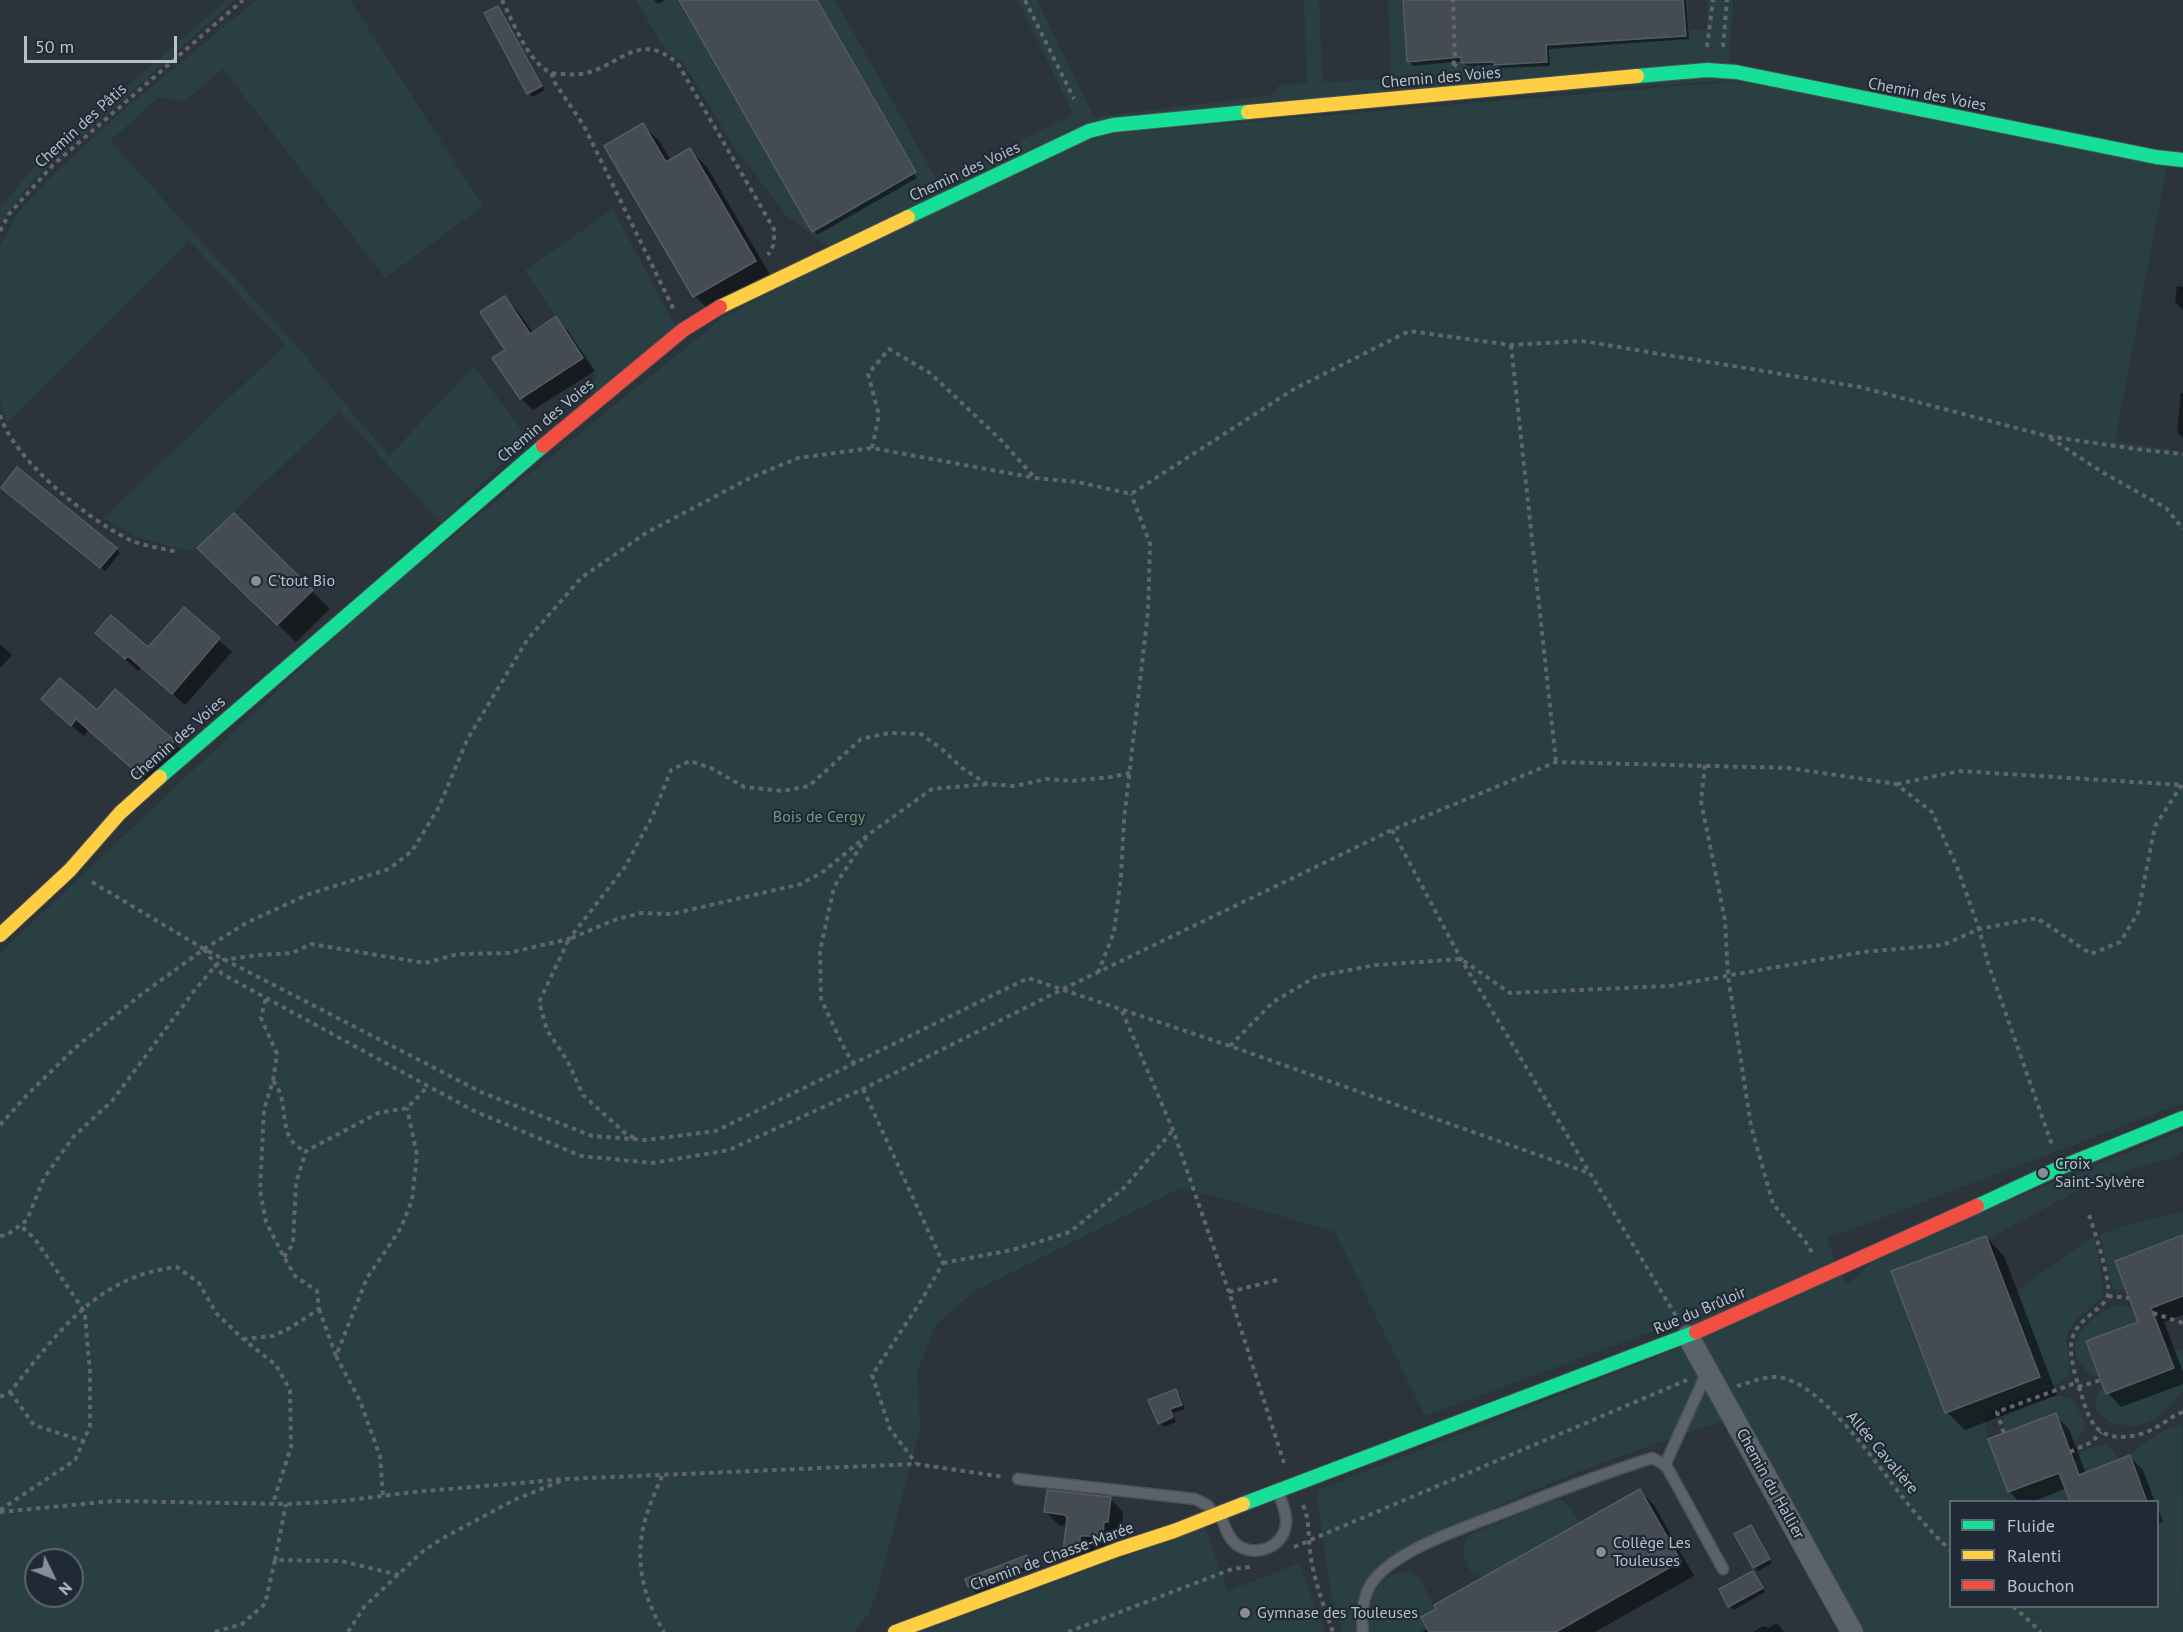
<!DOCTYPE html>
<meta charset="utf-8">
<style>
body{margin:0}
#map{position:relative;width:2183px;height:1632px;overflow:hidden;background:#2c343b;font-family:"PT Sans",sans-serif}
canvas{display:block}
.legend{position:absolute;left:1949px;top:1500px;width:210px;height:108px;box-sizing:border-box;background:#1f2a36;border:2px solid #5c6672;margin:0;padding:8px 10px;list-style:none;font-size:18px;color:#b7c0cb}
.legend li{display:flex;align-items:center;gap:12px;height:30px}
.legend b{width:30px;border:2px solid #5c6672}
.north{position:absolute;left:24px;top:1548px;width:60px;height:60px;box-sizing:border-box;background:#1f2a36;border:2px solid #5c6672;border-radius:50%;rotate:133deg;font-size:16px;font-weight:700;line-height:24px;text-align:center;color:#b7c0cb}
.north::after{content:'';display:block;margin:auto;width:21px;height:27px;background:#868f99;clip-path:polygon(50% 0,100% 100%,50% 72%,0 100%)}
.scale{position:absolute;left:24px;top:36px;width:153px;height:27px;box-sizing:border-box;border:3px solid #b7c0cb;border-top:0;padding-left:8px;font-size:18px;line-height:21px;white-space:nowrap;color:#b7c0cb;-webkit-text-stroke:4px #1f2a36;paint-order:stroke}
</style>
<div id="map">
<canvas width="2183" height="1632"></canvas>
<ul class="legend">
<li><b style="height:8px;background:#16e098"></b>Fluide</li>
<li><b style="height:8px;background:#ffcf43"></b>Ralenti</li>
<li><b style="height:8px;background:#f24e42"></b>Bouchon</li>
</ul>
<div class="north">N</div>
<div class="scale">50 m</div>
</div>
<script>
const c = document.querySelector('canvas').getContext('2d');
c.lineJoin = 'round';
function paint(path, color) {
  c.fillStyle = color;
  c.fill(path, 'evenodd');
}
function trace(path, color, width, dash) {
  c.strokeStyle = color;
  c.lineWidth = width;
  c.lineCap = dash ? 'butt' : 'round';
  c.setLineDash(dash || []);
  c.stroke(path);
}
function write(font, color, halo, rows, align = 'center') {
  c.font = font + ' "PT Sans",sans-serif';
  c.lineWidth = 4.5;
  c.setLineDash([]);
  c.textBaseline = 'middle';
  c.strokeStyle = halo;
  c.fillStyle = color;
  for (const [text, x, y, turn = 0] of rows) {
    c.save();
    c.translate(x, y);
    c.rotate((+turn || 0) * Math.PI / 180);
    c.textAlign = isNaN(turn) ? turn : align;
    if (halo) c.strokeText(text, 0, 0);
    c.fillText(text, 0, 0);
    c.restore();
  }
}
const green = new Path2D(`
 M227,0H235L44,169L20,196L0,224V208L34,167Z
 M256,0H350L483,206L385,278L223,69L185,101L157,98L110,141L294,343L389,456L474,366L528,439L441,523L339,411L193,552L137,537L103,518L285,345L189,240L6,423L0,399V246L16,215L50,178L105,126Z
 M636,0H710L812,232L916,172L817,0H835L938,182L1073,114L1018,0H1037L1094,117L1271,95L1279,85L1307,83L1304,0H1319L1323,82L1391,79L1388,0H1403L1407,62L1425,61L1422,0H1445L1490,62L1522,63L1547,62L1543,0L1562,44L1685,36L1683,0H1687L1689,30L1707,29L1708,0H1733L1729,63L2169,154L2115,441L2183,452V1103L1826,1239L1847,1285L1881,1253L2183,1130V1151L2170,1159L2125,1171L2086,1186L1988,1239L2009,1296L2094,1236L2103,1288L2102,1296L2074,1322L2066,1337L2070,1365L2067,1377C2045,1396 1998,1398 1985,1419L1988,1439L2008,1492L2059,1473L2070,1501L1950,1502V1606H2158V1502L2147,1501L2130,1455C2140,1446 2169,1423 2182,1427L2183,1632H1863L1741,1414C1685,1434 1628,1453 1573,1474C1542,1486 1512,1500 1481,1514C1453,1526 1411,1541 1388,1560C1368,1578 1352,1604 1357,1632H1342L1332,1599L1317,1499L1318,1490L1700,1340L1688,1318L1425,1416L1335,1232L1182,1187L976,1290L936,1324L917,1372L920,1428L878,1589L868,1615L853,1632H0V953L371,602L725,316L1075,136L1787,77L1100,121L830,248L786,215L732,144L684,63L665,50ZM36,1560H72V1596H36Z
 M613,209L677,330L596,392H582L597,378L525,270Z
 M2183,1212V1238L2182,1236L2115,1261L2125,1289L2117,1291L2113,1289L2100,1235C2127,1224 2154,1217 2183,1212Z
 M2117,1305L2133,1309L2138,1322L2086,1341L2100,1377C2091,1376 2086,1371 2081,1364C2063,1337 2095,1314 2117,1305Z
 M2166,1347L2183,1350V1391C2172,1403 2163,1416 2148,1422C2123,1433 2077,1417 2103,1386L2107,1394L2174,1369Z
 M2060,1395L2073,1399L2085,1423V1429L2077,1439L2067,1444L2056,1413L2007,1432L2003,1420C2012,1404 2043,1400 2060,1395Z
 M2104,1444L2111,1448L2118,1459L2079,1475L2073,1460L2086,1450Z
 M1561,1500C1574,1509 1582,1528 1590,1542L1576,1524L1481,1578L1478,1572L1473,1574C1464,1562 1459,1547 1470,1535L1550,1501Z
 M1205,1527L1228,1591L1299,1563L1325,1632H921Z
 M1410,1572L1419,1577L1436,1609L1427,1628L1419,1632H1369C1366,1618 1373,1585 1386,1578C1393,1573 1402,1573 1410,1572Z`);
const shadow = new Path2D(`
 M654,0H666L658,4Z
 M681,0H816L917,178L817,235Z
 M1405,0H1686L1689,39L1549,49L1550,66L1500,68L1497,65L1467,66L1463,61L1413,66L1409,62Z
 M498,8L545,90L533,97L529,93Z
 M643,125L660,142L671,161L690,150L707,167L772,278L712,313L695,296L606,147Z
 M2177,286L2183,287V310L2175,302Z
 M505,298L517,310L533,333L556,318L568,331L595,371L533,410L521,398L507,350Z
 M2181,393H2183V438L2177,432Z
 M7,491L116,549L120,553L105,571Z
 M234,515L330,609L296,642L200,548Z
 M184,609L232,652L185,705L142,667L138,671L109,645L148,649Z
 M0,644L12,655L0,668Z
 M115,691L185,753L150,784L89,729L84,736L55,711L97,712Z
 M1986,1237L2004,1256L2057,1395L1965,1430L1947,1412Z
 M2183,1238V1315L2164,1322L2183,1372V1384L2121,1407L2108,1393L2140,1323Z
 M1176,1390L1180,1395L1185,1409L1173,1413L1176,1422L1164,1427L1160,1423L1150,1401Z
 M2055,1415L2069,1429L2086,1474L2130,1457L2143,1470L2155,1502H2072L2067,1488L2032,1502H2019L2009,1491Z
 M1639,1490L1654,1505L1694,1576L1595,1632H1423Z
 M1110,1498L1123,1512L1121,1535L1078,1564L1065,1551L1066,1526L1059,1525L1046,1512Z
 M2158,1508L2163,1522L2158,1524Z
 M1751,1527L1772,1563L1758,1571L1754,1567Z
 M1027,1557L1035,1566L978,1595L969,1586Z
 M1753,1573L1765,1592L1734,1610L1730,1606Z
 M1777,1623L1784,1632H1753L1763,1626L1768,1628Z`);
const building = new Path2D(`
 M679,0H817L916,172L812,232Z
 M1403,0H1683L1686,36L1546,45L1547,62L1494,65V62L1461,63V57L1407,62Z
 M498,6L542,86L527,94L484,13Z
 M643,123L666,162L690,148L756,261L693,297L604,146Z
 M505,296L530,334L556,316L583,358L520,399L492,358L505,350L480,312Z
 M17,467L117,548L100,568L1,488Z
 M234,513L313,590L277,625L197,548Z
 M184,607L220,638L172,694L128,656L125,659L95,633L111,615L148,647Z
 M60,678L97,710L115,689L175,741L137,773L76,719L71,726L41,699Z
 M2183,1235V1296L2151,1308L2174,1368L2106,1394L2086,1341L2138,1322L2115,1261Z
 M1986,1236L2040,1377L1945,1413L1891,1271Z
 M1176,1389L1182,1405L1170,1409L1173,1417L1158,1424L1148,1400Z
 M2056,1413L2079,1475L2130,1455L2147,1502H2070L2059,1473L2008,1492L1988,1439Z
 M1640,1489L1681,1561L1556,1632H1429L1421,1617L1436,1609L1434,1605Z
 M1047,1490L1111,1497L1108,1522H1104L1103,1536H1080V1545L1063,1551L1067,1518L1065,1515L1044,1512Z
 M1751,1525L1770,1559L1753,1568L1734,1534Z
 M1027,1555L1030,1564L968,1587L965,1579Z
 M1753,1571L1763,1588L1728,1607L1719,1589Z`);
const path = new Path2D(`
 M502,0C512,20 527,58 546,70C551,74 558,74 564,74C614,81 633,23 678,64L775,231L773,246L768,255
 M1025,0L1074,99
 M1707,47L1713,0
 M1723,47L1727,0
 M1453,64L1461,68
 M1453,65L1455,58L1453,0
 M552,73L553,80L584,126L674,310
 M0,231L9,214L53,165L243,0
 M1511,345L1556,762
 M0,415C14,460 86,518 128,539C142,546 162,548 177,552
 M2050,438L2102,472L2166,508L2183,529
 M872,448L879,415L868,374L889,349L930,373L1001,440L1035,478
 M1705,765L1701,801L1725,920L1728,976L1751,1126L1773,1204L1805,1241L1813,1254
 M1897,784L1960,771L2182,785
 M1392,830L1461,959L1676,1316
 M92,882L204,949L481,1092L592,1136L645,1140L716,1131L1028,978L1230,1046L1589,1173
 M204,949L222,974L474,1111L581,1156L653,1163L729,1150L863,1089L1061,990L1392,830L1556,762L1789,768L1896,784L1932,812L1957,867L1979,929L1988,963L2052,1145
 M1098,973L1114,932L1121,876L1124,820L1148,612L1150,544L1131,494
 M1122,1011L1173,1130L1229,1292
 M1230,1046L1273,1002L1317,976L1376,965L1461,959L1510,993L1669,986L1863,952L1943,945L1979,929L2037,918L2091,954L2120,942L2138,913L2155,826L2183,783
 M855,1064L846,1052L821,999L820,951L834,887L866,838
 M273,1081C292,1102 274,1139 306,1151
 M863,1089L943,1263L921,1301L872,1375L890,1429L916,1463
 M0,1125L28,1094L75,1048L142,994L204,949L248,922L309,894L389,869L412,851L439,807L467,740L527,640L581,578L646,533L750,478L798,458L872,448L1035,478L1078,482L1131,494L1294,389L1409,331L1511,345L1582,341L1860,387L2047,436L2143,450L2183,454
 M634,1138L625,1133L583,1095L568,1062L547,1030L539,1002L569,939L617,919L641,913L672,914L801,884L824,871L869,834L932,789L987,784
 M2089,1215C2094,1229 2111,1281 2108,1295C2105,1308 2079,1318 2073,1336C2067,1352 2076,1378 2081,1394C2085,1405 2088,1418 2096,1427C2110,1443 2139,1437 2155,1428C2165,1423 2173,1415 2183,1412
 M0,1236L7,1235L27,1220L44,1178L74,1136L112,1101L194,991L216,965L223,960L259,955L292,953L311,944L425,963L458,954L508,953L569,939L625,867L653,815L671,770L690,761L711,768L744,787L783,791L809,786L861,739L889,733L921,734L943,750L962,768L987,784L1015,786L1046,779L1072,781L1111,777L1130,773
 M284,1257L293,1244L296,1183L306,1151L378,1113L407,1108L428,1086
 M943,1263L1012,1250L1070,1232L1124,1188L1173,1130
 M1277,1280L1229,1292L1284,1463
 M2108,1296L2129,1298
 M319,1309L336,1356
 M2153,1313L2183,1323
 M243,1339L273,1336L290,1328L319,1309L317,1291L295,1276L284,1257L266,1222L260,1190L264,1109L273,1081L277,1054L261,1018L266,998
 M1737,1386C1749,1383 1765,1376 1777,1377C1821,1381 1878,1466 1904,1499C1918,1517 1934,1535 1950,1550
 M2078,1387L2101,1380
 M10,1392L34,1425L83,1441
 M0,1397L10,1392C58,1333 96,1276 177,1267L199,1283L216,1313L243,1339L276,1365L290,1390L291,1447L273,1503
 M2004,1433L1997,1412L2078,1382
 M2070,1452L2092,1442L2101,1432
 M662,1476C656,1491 649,1505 645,1520C634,1561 643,1597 664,1632
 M383,1495L380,1456L360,1401L336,1356L367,1278L401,1228L412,1200L417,1155L407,1108
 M1303,1505C1310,1521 1308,1535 1310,1551C1313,1578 1324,1607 1333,1632
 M0,1510L75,1460L90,1426V1373L85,1316L82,1308L35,1239L20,1225
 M0,1512L114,1501L286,1504L342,1501L414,1492L566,1479L916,1464L1004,1477
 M1294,1547L1687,1380
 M275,1560L286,1504
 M2013,1606L2041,1632
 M215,1632L242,1624L265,1604L275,1560L341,1561L399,1575
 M348,1632L364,1607L422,1552L443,1538L514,1500L561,1481
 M1068,1632L1232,1569L1250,1567`);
const lane = new Path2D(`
 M1665,1465L1707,1372
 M1018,1479L1195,1499L1207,1505L1213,1513
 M1220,1515C1225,1525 1227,1537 1236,1544C1254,1559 1285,1547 1286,1523C1287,1512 1281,1501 1278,1491
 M1363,1632C1361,1615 1363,1593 1374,1580C1398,1549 1466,1527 1502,1513C1552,1493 1602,1474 1652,1458L1662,1463L1668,1469L1723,1569`);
const street = new Path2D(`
 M1688,1336L1852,1632`);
const fast = new Path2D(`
 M1637,76L1707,70L1736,72L2156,157L2183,160
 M908,217L1089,131L1113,125L1248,112
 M160,777L543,446
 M1977,1206L2059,1168L2183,1118
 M1243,1504L1696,1332`);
const slow = new Path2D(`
 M1248,112L1637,76
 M720,307L908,217
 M0,935L70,870L120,813L160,777
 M895,1632L1119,1549L1174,1531L1243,1504`);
const jam = new Path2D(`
 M543,446L683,330L720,307
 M1696,1332L1977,1206`);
const markers = [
 [256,581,6,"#868f99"],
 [2043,1173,6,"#868f99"],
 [1601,1552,6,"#868f99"],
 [1245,1613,6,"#868f99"]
];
const streetNames = [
 ["Chemin des Voies",1441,78,-5],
 ["Chemin des Voies",1927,95,11],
 ["Chemin des Pâtis",81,126,-42],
 ["Chemin des Voies",965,172,-25],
 ["Chemin des Voies",546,421,-40],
 ["Chemin des Voies",178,739,-41],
 ["Rue du Brûloir",1700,1311,-23],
 ["Allée Cavalière",1882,1453,50],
 ["Chemin du Hallier",1770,1484,61],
 ["Chemin de Chasse-Marée",1052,1557,-20]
];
const poiNames = [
 ["C'tout Bio",268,581],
 ["Croix",2055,1164],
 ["Saint-Sylvère",2055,1182],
 ["Collège Les",1613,1543],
 ["Touleuses",1613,1561],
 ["Gymnase des Touleuses",1257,1613]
];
const parkNames = [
 ["Bois de Cergy",819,817]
];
paint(green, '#293f41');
paint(shadow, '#0007');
paint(building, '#444b51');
trace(building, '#545b63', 1.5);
trace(lane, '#4a5055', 13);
trace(street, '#4a5055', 23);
trace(fast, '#4a5055', 16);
trace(slow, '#4a5055', 16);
trace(jam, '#4a5055', 16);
trace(path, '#60666c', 4, [4.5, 4.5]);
trace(lane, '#5c6269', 10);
trace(street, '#5c6269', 21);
trace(fast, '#16e098', 14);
trace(slow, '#ffcf43', 14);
trace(jam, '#f24e42', 14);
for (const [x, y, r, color] of markers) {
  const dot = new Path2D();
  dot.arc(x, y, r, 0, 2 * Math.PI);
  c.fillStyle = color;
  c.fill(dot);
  trace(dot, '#1f2a36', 2);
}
write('16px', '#b7c0cb', '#1f2a36', streetNames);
write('16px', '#b7c0cb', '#1f2a36', poiNames, 'left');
write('16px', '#6f9c76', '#1f2a36', parkNames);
</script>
